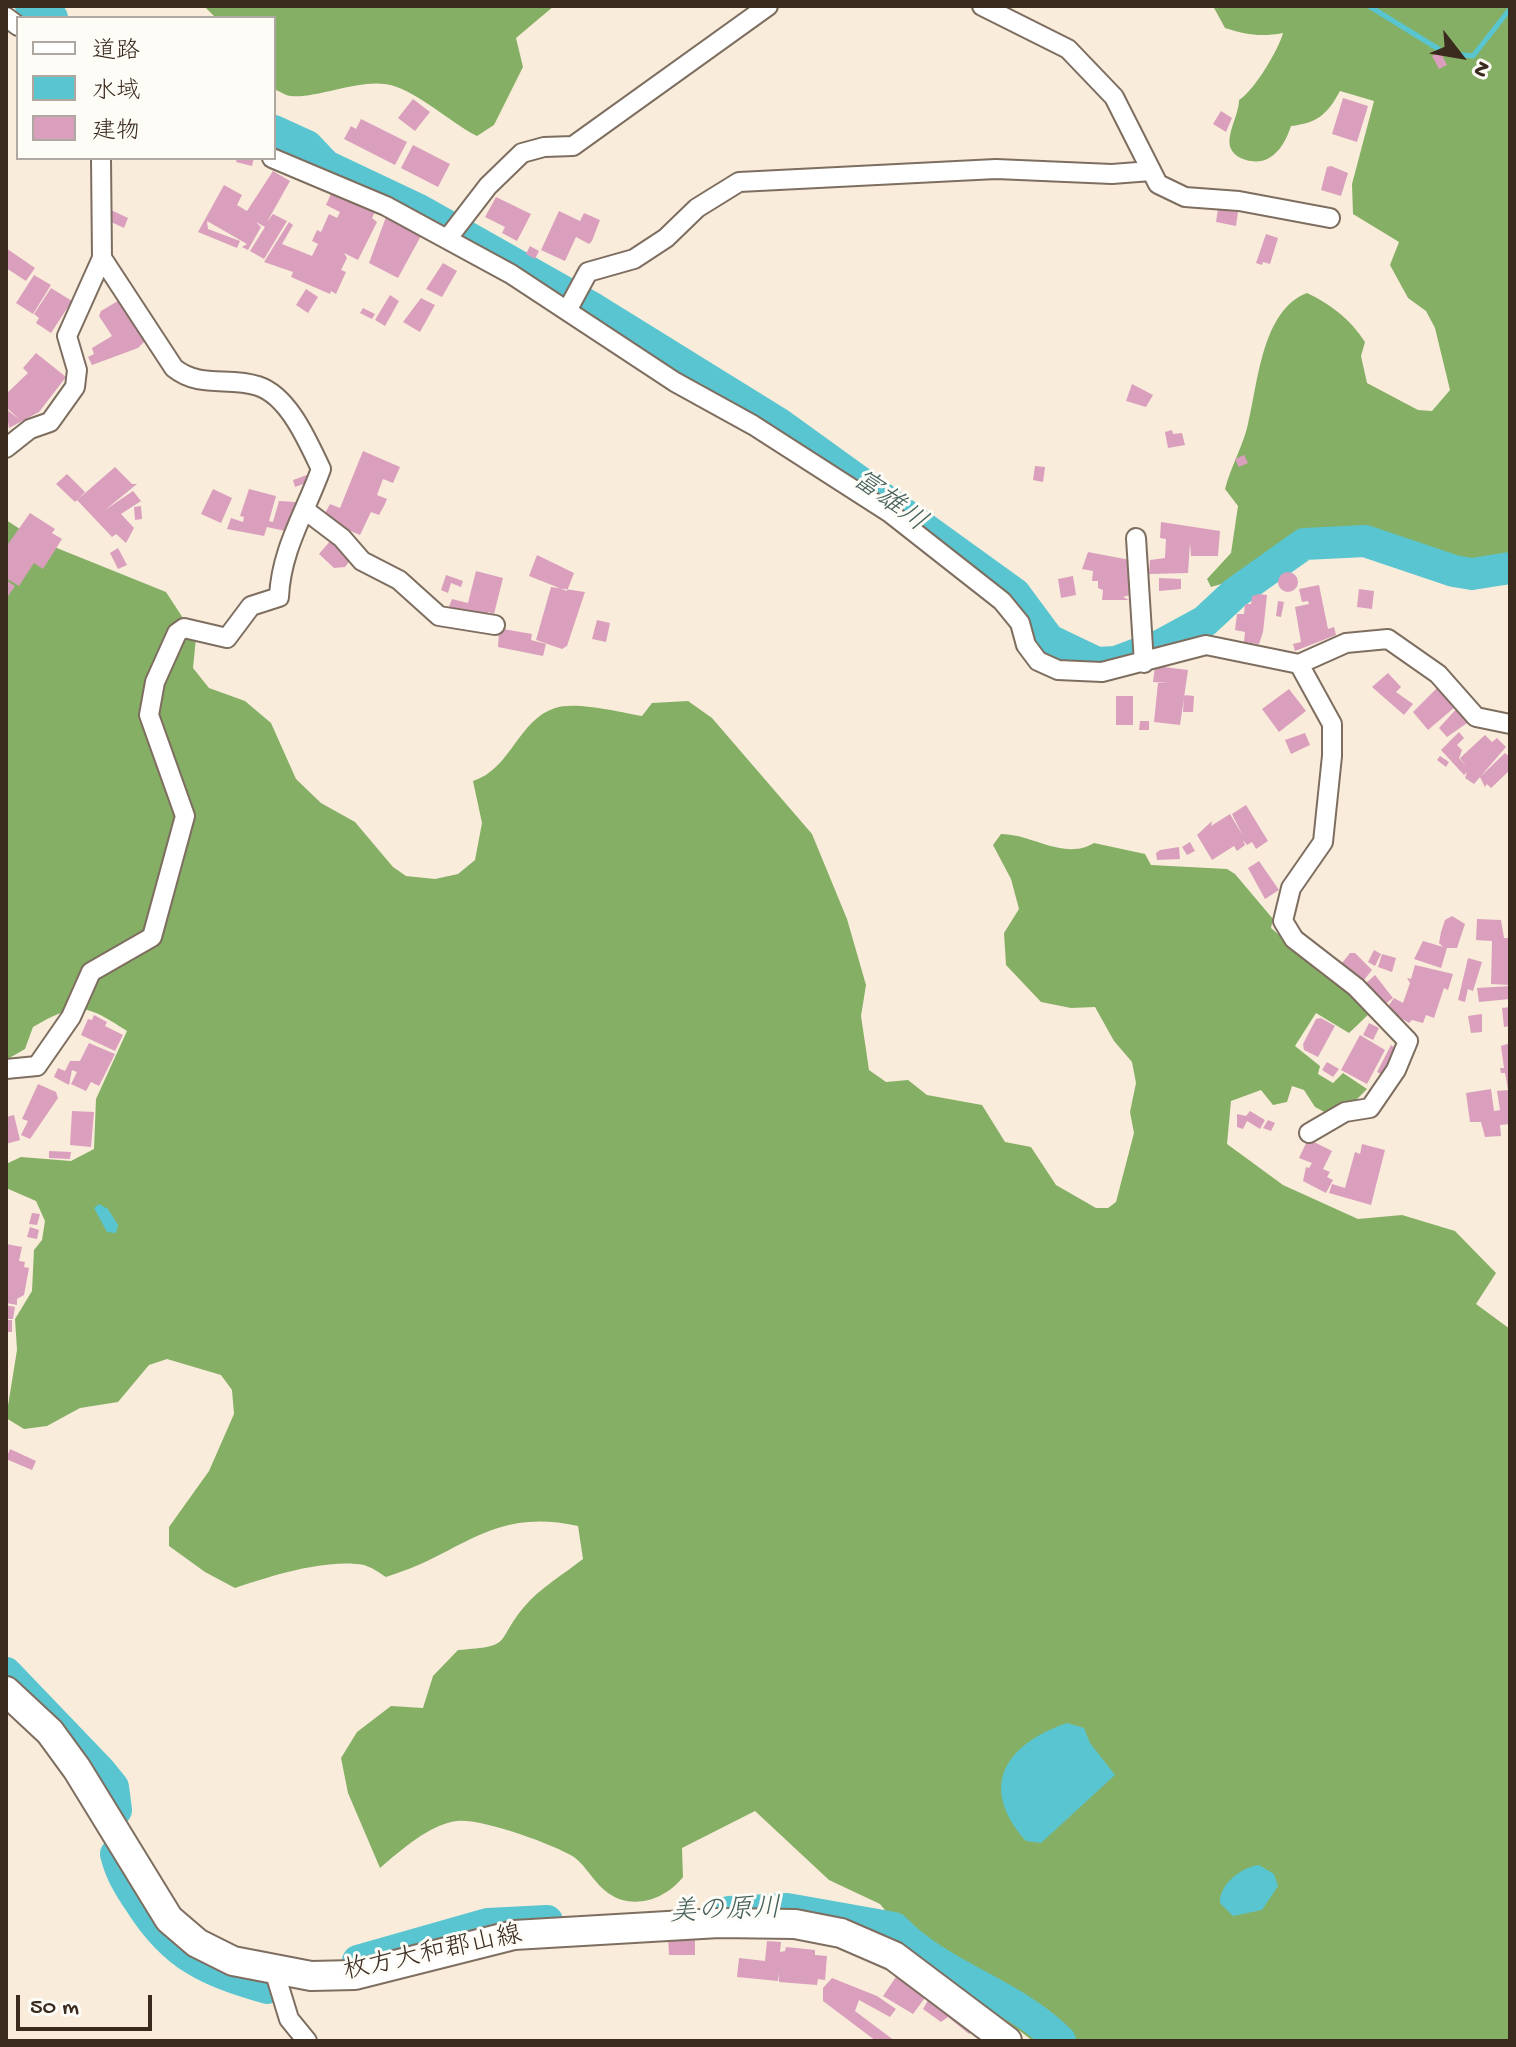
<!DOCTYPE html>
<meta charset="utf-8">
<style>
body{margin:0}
#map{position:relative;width:1516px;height:2047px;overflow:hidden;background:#f9ecdb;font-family:"Gochi Hand","Klee One",sans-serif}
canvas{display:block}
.frame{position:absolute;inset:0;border:8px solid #3b2a1e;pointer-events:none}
.legend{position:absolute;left:16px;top:16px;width:260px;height:144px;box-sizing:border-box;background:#fdfcf7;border:2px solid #afa8a0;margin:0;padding:10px 14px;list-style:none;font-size:24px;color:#3b2a1e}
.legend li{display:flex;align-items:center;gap:16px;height:40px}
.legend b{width:40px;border:2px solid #afa8a0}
.north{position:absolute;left:1420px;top:16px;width:80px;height:80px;-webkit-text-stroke:6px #fdfcf7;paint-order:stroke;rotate:121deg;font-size:22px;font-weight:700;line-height:32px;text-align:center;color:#3b2a1e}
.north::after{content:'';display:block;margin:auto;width:28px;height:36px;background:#3b2a1e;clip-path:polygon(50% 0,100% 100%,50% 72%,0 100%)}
.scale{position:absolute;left:16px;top:1995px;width:136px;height:36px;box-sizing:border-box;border:4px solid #3b2a1e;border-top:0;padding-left:10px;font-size:24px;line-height:28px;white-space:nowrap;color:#3b2a1e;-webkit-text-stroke:6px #fdfcf7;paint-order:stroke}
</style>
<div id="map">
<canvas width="1516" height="2047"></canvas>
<div class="frame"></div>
<ul class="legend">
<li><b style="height:10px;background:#fff"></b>道路</li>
<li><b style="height:22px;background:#59c5d0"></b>水域</li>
<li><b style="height:22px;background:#da9fbd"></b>建物</li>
</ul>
<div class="north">N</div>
<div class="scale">50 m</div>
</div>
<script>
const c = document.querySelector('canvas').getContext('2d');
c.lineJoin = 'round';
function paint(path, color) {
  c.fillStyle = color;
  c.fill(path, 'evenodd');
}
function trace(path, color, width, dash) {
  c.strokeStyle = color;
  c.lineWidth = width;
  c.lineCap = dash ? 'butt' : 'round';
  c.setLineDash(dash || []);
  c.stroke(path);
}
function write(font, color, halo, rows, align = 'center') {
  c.font = font + ' "Gochi Hand","Klee One",sans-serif';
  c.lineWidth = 6;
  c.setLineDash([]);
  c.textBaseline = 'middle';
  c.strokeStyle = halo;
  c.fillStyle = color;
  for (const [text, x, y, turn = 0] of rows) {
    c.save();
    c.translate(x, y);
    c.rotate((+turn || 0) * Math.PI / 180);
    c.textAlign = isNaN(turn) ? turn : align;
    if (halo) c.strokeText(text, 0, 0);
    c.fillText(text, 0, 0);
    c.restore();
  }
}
const forest = new Path2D(`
 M204,6H554L516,38L523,67L494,125L477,136C449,122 414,88 385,84C357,80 313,99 291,96C286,96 279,91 274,89V18H216Z
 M1213,6H1510V563C1447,582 1387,523 1324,530C1313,532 1298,534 1288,539C1281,542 1275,549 1269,554C1251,571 1235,581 1211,587L1207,579L1231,553L1238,506L1225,489C1231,466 1243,446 1248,424C1258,383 1262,310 1307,293C1332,305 1350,319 1365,342L1361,356L1367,383L1418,410L1432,411L1450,390L1435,328L1426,311L1408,298L1390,265L1399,242L1353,214L1352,184L1374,101L1340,91C1327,115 1317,123 1291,126C1284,147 1271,167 1246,160C1240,158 1235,156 1231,149C1225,136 1239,115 1239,100C1254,91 1279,49 1283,33C1262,37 1246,35 1225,28Z
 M6,520L37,540L166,592L196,638L193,668L209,688L245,701L271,723L296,779L321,803L355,822L393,867L406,876L435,879L458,874L475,860L482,823L473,781C511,769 518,720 555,708C575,701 620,712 642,716L652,703L688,701L712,718L812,834L847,919L866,985L861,1016L869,1070L886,1082L908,1080L927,1095L982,1105L1005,1142L1031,1147L1056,1185L1096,1208H1108L1116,1202L1134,1133L1130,1112L1136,1083L1132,1062L1114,1041L1095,1007L1071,1008L1041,1002L1006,965L1004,933L1019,909L1011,879L993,845L1001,834C1032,834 1065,861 1094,843L1145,854L1151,865L1227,869L1235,874L1273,919L1271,928L1371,1012L1349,1033L1316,1013L1295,1046L1320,1066L1318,1074L1333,1083L1343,1073L1367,1089L1354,1102L1328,1114L1315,1107L1304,1090L1292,1086L1287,1102L1273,1105L1261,1090L1231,1101L1227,1144L1283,1185L1358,1219L1402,1215L1455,1231L1496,1273L1476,1304L1510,1329V2041H1033L924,1958L880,1904L829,1880L755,1811L682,1848L683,1877C666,1899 633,1911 608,1893C595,1884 587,1867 574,1857C553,1844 481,1818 457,1821C430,1824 400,1851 380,1868L348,1793L341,1758L357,1732L391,1706L423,1708L433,1676L458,1650C515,1646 494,1643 524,1607C540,1588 564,1574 583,1559L578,1526C490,1507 463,1554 386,1577C380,1573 371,1567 364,1565C327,1558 270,1576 235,1588L205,1572L169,1546V1527L209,1471L234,1414L232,1390L221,1375L167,1359L149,1365L118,1402L80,1408L47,1426L24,1429L6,1418L17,1350L15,1319L32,1291L34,1250L42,1240L45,1221L36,1201L6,1188V1164L21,1157L71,1161L94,1149L96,1099L127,1031C85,1004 78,1001 33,1027L25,1049L6,1060Z`);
const water = new Path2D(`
 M99,1204L108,1209L118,1225L116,1233L107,1232L94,1208Z
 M1067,1723L1084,1728L1090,1743L1115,1775L1041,1843L1026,1841C977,1786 1006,1744 1067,1723Z
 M1259,1865L1274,1874L1278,1886L1262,1910L1233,1916L1220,1903C1219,1885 1241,1867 1259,1865Z`);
const stream = new Path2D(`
 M1369,6L1445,53L1473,56L1510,9`);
const river = new Path2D(`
 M31,6L52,18
 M274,131L307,146L326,166L419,210L594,309L778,423L1015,594L1049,640L1097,663L1116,662L1161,645L1205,621L1235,593L1304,544L1365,541L1454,571L1472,574L1510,568
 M6,1673L100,1771L113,1787L116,1810
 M116,1854C121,1874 130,1888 141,1904C175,1957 208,1971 267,1988
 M729,1912L787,1909L894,1928C940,1977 1013,1993 1060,2041
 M358,1961L488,1924L547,1921`);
const building = new Path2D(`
 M1440,51L1447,65L1439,69L1432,56Z
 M1343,98L1368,106L1357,142L1332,134Z
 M413,99L430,112L415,131L398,118Z
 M1221,111L1232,118L1226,132L1213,124Z
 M361,119L407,142L395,165L344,139L351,126L356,129Z
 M413,145L450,164L438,187L401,168Z
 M237,158H254L252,166L236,162Z
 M1331,166L1348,173L1341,196L1321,190L1327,167Z
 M273,171L290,181L267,222L273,214L287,221L264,259L250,251L265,227L256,222L261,227L248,250L242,247L247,244L207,221L208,229L240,241L237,248L198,232L224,185L242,195L237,205L247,211Z
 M334,187L377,208L372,218L377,222L358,260L344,253L347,258L341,270L346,272L336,294L331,291L330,294L291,277L293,272L264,262L289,222L293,225L282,244L312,256L318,244L312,241L317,230L321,232L329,214L337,218L340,212L326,205Z
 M496,197L531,214L517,241L502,233L505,227L485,217Z
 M1218,209L1238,212L1236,226L1216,222Z
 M111,210L128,218L124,228L107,220Z
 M559,211L580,221L584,213L600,220L592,241L589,244L576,237L565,261L541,250Z
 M386,217L422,234L398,278L369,263Z
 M1266,234L1278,238L1270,264L1263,262L1262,265L1256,263Z
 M530,246L539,251L535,259L526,254Z
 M6,248L35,268L26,281L6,268Z
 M443,263L457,271L442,297L426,289Z
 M34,275L51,285L33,314L16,303Z
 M51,288L72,301L51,333L36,323L39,318L34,314Z
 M306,289L318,297L308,313L296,305Z
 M390,295L399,301L385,326L375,320Z
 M421,298L435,305L420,332L403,322Z
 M121,299L147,339L138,348L92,365L88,357L94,354L92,348L112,336L99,316L101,311Z
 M363,308L375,314L372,319L360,313Z
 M36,353L66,377L39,412L9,428L6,409L20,420L6,407V394L28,373L23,368Z
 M1132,384L1153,395L1146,407L1126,401Z
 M1172,430L1173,434L1182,433L1185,445L1168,448L1165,432Z
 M363,451L400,467L393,483L383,479L377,495L387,499L384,506L379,515L371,512L360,535L322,519L330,504L340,508Z
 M1244,455L1248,463L1239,467L1235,459Z
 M1035,466L1045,467L1043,482L1033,480Z
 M115,467L132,484H137L105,510L133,491L141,501L121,514L134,528L126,543L116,534L112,537L77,500Z
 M67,474L85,492L75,502L56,484Z
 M307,475L309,482L295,487L293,480Z
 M213,489L232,498L221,523L201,514Z
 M249,489L276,496L269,521L273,522L279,501L296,502L289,527L285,531L267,527L264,536L227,529L231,518L243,522L244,517L240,516Z
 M141,506L142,519L135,520L134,507Z
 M30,513L55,529L52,533L62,539L43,569L34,563L19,586L6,578V547Z
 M1161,522L1220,531L1218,556H1191L1190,543L1188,573L1149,574L1150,560L1165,558L1166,539L1160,538Z
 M331,540L351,559L345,567L334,568L319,554Z
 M118,548L127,565L118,569L110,553Z
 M1088,552L1130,560V595L1123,597L1129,600H1102L1103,590L1098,588V581H1092L1093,571L1082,569Z
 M537,555L574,573L567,591L529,576Z
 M476,571L503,578L494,614L488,612L487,617L448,609L452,599L468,603Z
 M1278 582a10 10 0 1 1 20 0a10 10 0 1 1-20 0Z
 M446,575L463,581L461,587L451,583L448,593L441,590Z
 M1073,576L1076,595L1061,598L1058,579Z
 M1159,578L1181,579V589L1159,591Z
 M6,580L15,586L6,599Z
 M1319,585L1328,629L1334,627L1336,635L1295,651L1293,644L1301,642L1295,607L1309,604L1308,601L1302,602L1299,589Z
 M551,587L585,592L567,646L562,649L536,640Z
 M1359,589L1374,591L1372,609L1357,607Z
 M1259,594L1267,595L1263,632L1259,644L1244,642L1245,632L1235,630L1237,614H1244L1245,604H1251L1252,596Z
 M1278,601L1284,602L1281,617L1276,616Z
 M597,620L610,623L606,642L592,639Z
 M503,629L532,634L531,640L546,644L543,656L498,647L499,632Z
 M1155,666L1188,670L1180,725L1154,722L1158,683H1169L1153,682Z
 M1388,673L1401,687L1396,692L1413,704L1404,715L1372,687Z
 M1438,687L1455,707L1428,730L1413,712Z
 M1289,689L1306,711L1279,732L1262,709Z
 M1184,695L1194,696L1193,712H1183Z
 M1116,696H1133V725H1116Z
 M1458,707L1470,721L1447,737L1439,728Z
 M1140,721H1149V730H1139Z
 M1459,732L1464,738L1457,745L1462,750L1459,758L1466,766L1460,758L1485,735L1492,742L1497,738L1506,747L1474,784L1465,778L1467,772L1464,775L1441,750Z
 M1305,733L1310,745L1291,754L1285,740Z
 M1505,753L1510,757V770L1491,788L1487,784L1485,787L1480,777Z
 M1440,756L1449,762L1446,767L1437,760Z
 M1246,805L1268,841L1256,849L1252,842L1247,845L1243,840L1245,845L1237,851L1234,846L1212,860L1197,835L1212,821L1211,826L1230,814L1243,836L1232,814Z
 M1190,842L1195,851L1187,855L1182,847Z
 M1179,847L1180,859L1157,860L1156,853L1160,850Z
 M1259,861L1279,890L1265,899L1248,868Z
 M1452,916L1465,924L1457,948H1447L1441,968L1414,959L1423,941L1443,947L1439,943L1441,932L1445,920Z
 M1477,919L1501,920L1504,938H1510V985L1491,984L1492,941L1476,940Z
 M1374,950L1381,954L1375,966L1368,962Z
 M1350,953H1355L1372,970L1364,980L1342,963Z
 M1382,954L1396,958L1392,972L1378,967Z
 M1468,958L1482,962L1473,991L1468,989L1465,1002L1458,1000Z
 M1415,965L1453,974L1448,990L1444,988L1434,1018L1426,1015L1423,1023L1412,1020L1409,1023L1386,1009L1394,998L1403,1003L1410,983L1407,978L1411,979Z
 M1375,975L1393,998L1384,1005L1366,983Z
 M1510,986V999L1479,1002L1477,988Z
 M1510,1007V1026L1504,1027L1502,1008Z
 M1482,1014V1032L1471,1033L1468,1016Z
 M94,1015L107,1022L105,1026L123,1035L115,1051L81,1035L88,1019L92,1020Z
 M1321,1018L1335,1026L1318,1057L1304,1050L1303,1044L1316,1019Z
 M1369,1023L1379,1028L1373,1040L1363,1035Z
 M1360,1035L1385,1050L1367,1084L1341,1070Z
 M89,1043L115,1054L99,1086L91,1082L86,1091L71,1084L77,1072L72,1070L69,1085L54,1077L58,1068L65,1071L70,1061H80Z
 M1510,1043V1124L1500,1125L1501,1136L1485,1137L1481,1122H1470L1466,1093L1491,1089L1494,1111L1500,1110L1497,1091L1508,1090L1505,1073H1501L1500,1068H1504L1501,1046Z
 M1391,1045L1399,1050L1385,1076L1377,1072Z
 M1327,1062L1339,1069L1333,1077L1322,1070Z
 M38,1084L56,1092L58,1098L30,1139L21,1135L28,1121L22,1119Z
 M72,1111L94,1112L91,1147L70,1145Z
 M1250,1111L1265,1120L1260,1129L1247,1121L1243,1129L1237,1127V1114L1246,1116Z
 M14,1115L20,1140L6,1144V1117Z
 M1268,1120L1275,1123L1271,1131L1263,1128Z
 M1308,1139L1332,1151L1323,1169L1330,1172L1327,1177L1333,1180L1326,1193L1303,1181L1306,1167L1309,1168L1312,1163L1299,1158Z
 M1362,1144L1385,1150L1371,1205L1329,1193L1332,1184L1345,1188L1355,1152L1360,1154Z
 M49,1151L71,1152L70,1159L49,1158Z
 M32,1213L40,1214L37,1225L29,1224Z
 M30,1227L39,1230L37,1239L27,1237Z
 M6,1244L22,1247L19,1261L25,1262L24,1267L29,1268L24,1295L17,1299V1305L6,1303Z
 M6,1305L15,1307L13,1319H6Z
 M6,1320H12V1332H6Z
 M10,1449L36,1461L32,1470L6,1459Z
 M668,1936H695V1955H669Z
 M767,1941L781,1942L780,1952L785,1951L786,1947L815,1950V1955L827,1956L825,1980L818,1979L817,1985L779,1982V1973L778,1981L737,1977L739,1958L765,1961Z
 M900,1971L919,1983L914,1990L920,1984L927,1995L913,2014L883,1996Z
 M832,1978L877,1996L896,2009L890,2017L859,2000L855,2011L895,2041H876L823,2001V1988Z
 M931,1995L974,2027L969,2034L948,2017L941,2022L923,2009Z`);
const minor = new Path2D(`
 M982,6L1068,49L1114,97L1158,184L1185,197L1239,201L1330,218
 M6,17L18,26
 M272,158L386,206L511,274L675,382L753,425L890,513L1002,601L1020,623L1026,645L1038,661L1058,670L1102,672L1206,645L1299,664L1346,643L1388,639L1438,674L1476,717L1510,724
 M448,238L488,186L522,153L544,147L573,146L768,6
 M568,309L588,272L634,259L666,238L697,208L739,182L996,169L1112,174L1151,171
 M6,448L30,429L50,422L75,387L77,370L67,336L102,258L101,158
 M305,510L342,538L362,561L399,580L439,616L495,625
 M1136,538L1144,663
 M1299,664L1332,724V756L1323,842L1291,888L1283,921L1294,939L1356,987L1408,1041L1396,1070L1370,1108L1345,1112L1309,1133
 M6,1069L37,1066L71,1017L91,972L152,937L185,816L149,715L155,682L177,633L184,628L227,638L251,606L279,597C281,550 305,513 321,469C308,442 289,396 258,386C229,376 200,389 174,368L102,258
 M274,1970L289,2019L307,2041`);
const primary = new Path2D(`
 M6,1691L50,1732L77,1769L169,1919L197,1943L233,1961L311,1976L355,1975L514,1935L719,1923L795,1924L841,1933L894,1956L1007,2041`);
const streetNames = [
 ["枚方大和郡山線",433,1955,-12]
];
const waterNames = [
 ["富雄川",888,503,36],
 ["美の原川",725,1913,-2]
];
paint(forest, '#86af66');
paint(water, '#59c5d0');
trace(stream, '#59c5d0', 5);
trace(river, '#59c5d0', 32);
paint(building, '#da9fbd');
trace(minor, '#7e6e60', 22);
trace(primary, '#7e6e60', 32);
trace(minor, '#fff', 18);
trace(primary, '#fff', 28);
write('26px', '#3b2a1e', '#fdfcf7', streetNames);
write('italic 28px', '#46605c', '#fdfcf7', waterNames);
</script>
